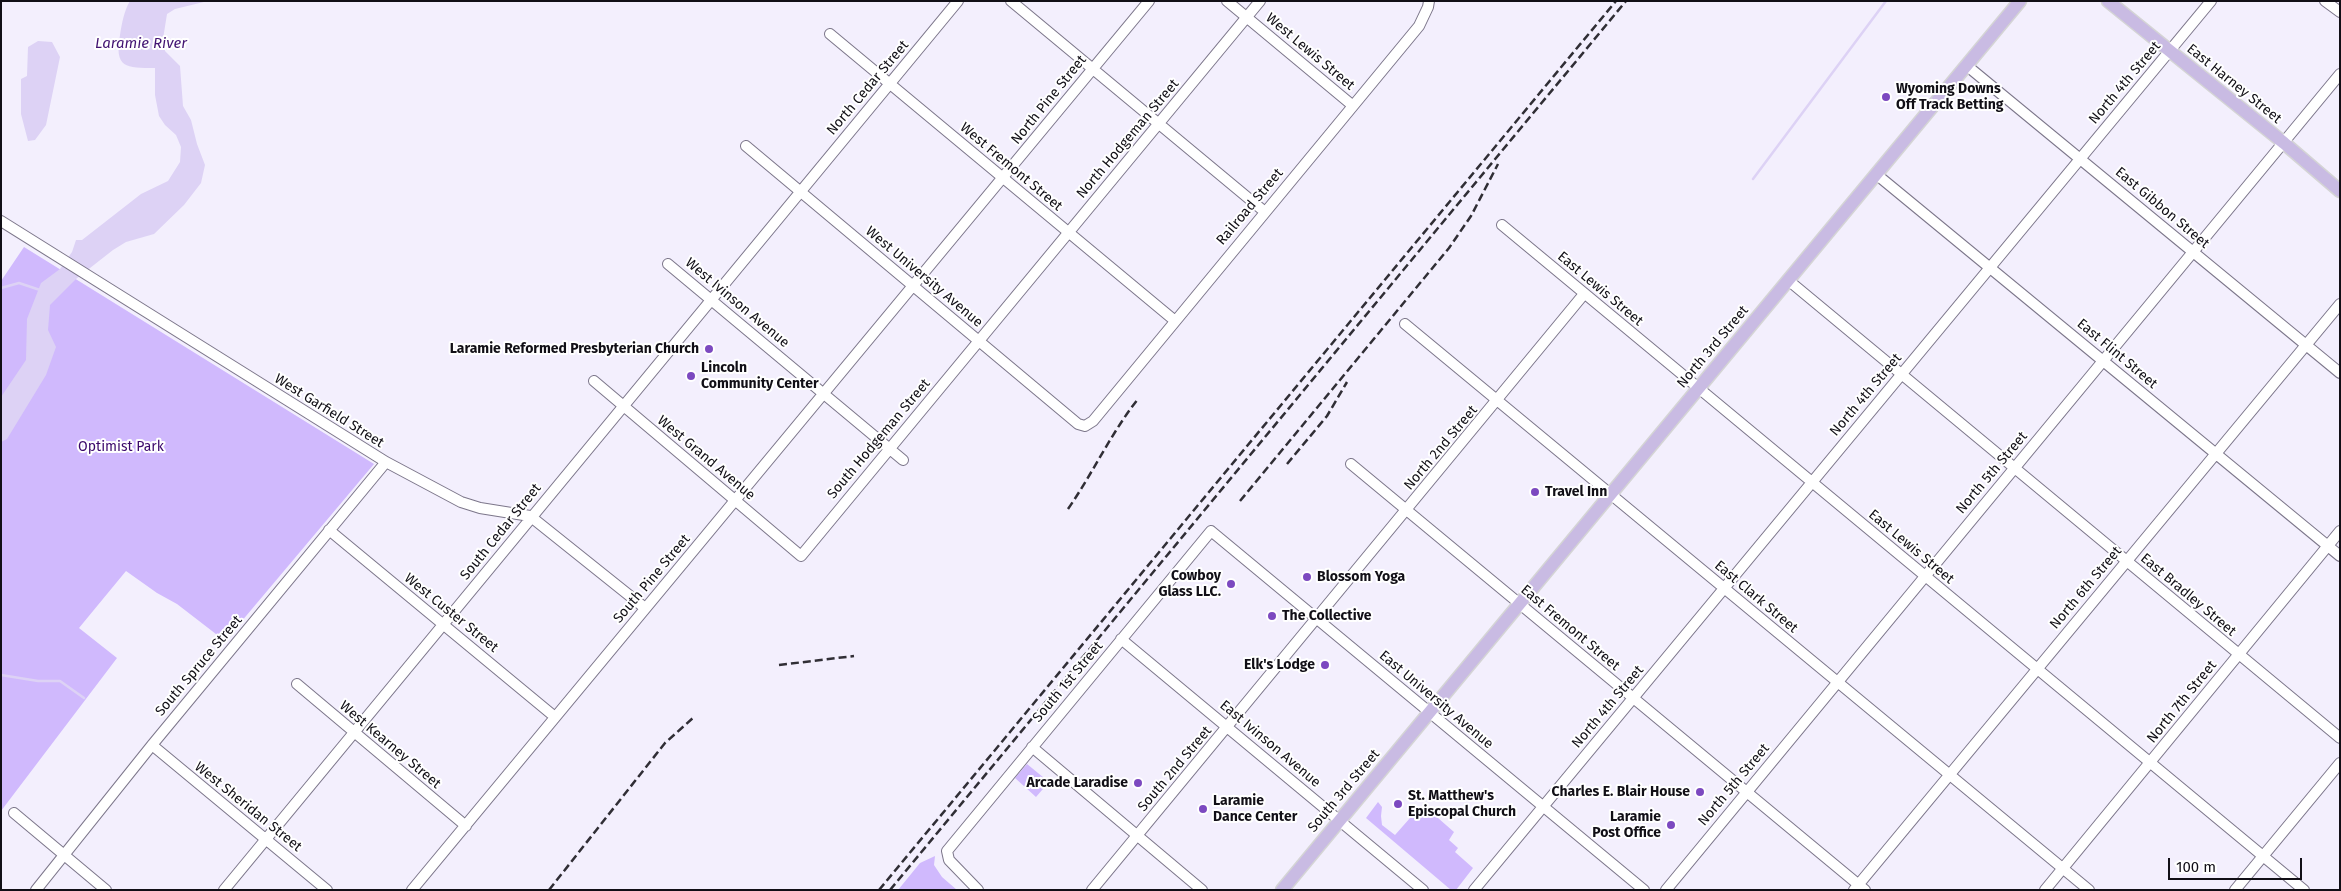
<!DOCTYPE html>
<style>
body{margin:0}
#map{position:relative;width:2341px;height:891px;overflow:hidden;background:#f3effd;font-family:"Fira Sans",sans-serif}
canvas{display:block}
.frame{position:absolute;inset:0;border:2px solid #110f16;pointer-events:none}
.scale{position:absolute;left:2168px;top:858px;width:134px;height:22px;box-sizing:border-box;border:2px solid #110f16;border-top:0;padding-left:6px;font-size:15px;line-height:18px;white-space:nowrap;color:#110f16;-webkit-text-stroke:4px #fff;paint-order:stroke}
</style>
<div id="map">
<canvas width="2341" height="891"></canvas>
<div class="frame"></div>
<div class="scale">100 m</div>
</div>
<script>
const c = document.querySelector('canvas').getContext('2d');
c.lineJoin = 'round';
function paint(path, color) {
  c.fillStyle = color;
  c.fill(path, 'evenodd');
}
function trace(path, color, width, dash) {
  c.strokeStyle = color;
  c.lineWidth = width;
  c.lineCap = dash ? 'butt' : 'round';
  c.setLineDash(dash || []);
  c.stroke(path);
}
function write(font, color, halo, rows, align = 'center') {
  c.font = font + ' "Fira Sans",sans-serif';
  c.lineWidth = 4;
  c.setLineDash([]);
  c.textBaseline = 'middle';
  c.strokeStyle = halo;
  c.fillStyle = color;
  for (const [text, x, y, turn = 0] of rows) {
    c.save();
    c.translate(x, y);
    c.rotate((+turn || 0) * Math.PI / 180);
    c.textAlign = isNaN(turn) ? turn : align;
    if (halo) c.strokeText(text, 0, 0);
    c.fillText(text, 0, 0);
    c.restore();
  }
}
const green = new Path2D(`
 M24,247L374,464L225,641L177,604L157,593L126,571L79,628L117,658L1,811V281Z
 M1027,764L1049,782L1036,797L1015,778Z
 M1378,802L1382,807L1381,816L1382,825L1395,835L1418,809L1426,815L1430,811L1454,832L1449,840L1458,848L1455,852L1473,868L1456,890H1451L1366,818Z
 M935,856L934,865L942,877L957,890H898L920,863Z`);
const water = new Path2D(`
 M130,1H208L175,9L167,14L163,39L165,51L180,66L183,106L191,120L197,144L205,165L201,183L184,205L154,234L126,242L113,250L76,279L50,305L48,330L56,347L46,375L7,439L1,442V397L26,360L27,319L41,283L60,269L72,252L76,240H82L141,194L168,181L180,162L181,147L176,135L165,125L159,116L155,95V68C126,68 114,68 120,35C122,23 124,11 130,1Z
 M38,41L52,42L60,57L46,125L35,140L28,141L21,114V79L27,76L28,47Z`);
const stream = new Path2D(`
 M1753,179L1886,1
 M1,288L19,283L40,290
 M1,675L38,681H60L84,698`);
const minor = new Path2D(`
 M1011,1L1265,212
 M1227,1L1352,105
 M2325,1L2340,12
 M830,34L1174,320
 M1966,65L2340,373
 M746,146L1078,424L1085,426L1093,421L1419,26L1428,7L1429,1
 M1876,174L2340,556
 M1,221L386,462L461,502L480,508L530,516L645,608
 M1502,225L2304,890
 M668,264L903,460
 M1788,280L2340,738
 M1405,324L2089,890
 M594,381L801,556L1260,1
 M1351,464L1865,890
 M329,530L555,717
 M1121,639L1423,890
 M297,684L466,826
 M152,745L327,890
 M1032,747L1202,890
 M14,813L106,890
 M36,890L152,745L386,462
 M224,890C468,593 713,297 958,1
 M412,890L1149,1
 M978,890L949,860L947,851L1211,531L1644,890
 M1092,890L1584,294
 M1474,890L2211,1
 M1666,890L2340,74
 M1854,890L2340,304
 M2045,890L2340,531
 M2235,890L2340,763`);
const major = new Path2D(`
 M2108,1L2284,143L2340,191
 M1282,890L2020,1`);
const rail = new Path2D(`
 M1287,464L1327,416L1347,382
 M1240,501L1449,248L1471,216L1498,164
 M1068,509C1093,473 1111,433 1138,399
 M779,665L854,656
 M549,890L665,743L694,717
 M879,890L1616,1
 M890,890L1626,1`);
const markers = [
 [1886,97,5,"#7c49c0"],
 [709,349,5,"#7c49c0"],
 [691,376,5,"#7c49c0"],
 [1535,492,5,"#7c49c0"],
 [1307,577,5,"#7c49c0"],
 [1231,584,5,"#7c49c0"],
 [1272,616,5,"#7c49c0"],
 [1325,665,5,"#7c49c0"],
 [1138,783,5,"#7c49c0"],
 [1700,792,5,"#7c49c0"],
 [1398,804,5,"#7c49c0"],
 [1203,809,5,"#7c49c0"],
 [1671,825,5,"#7c49c0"]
];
const streetNames = [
 ["West Lewis Street",1310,52,40],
 ["North 4th Street",2125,83,-50],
 ["East Harney Street",2234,84,39],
 ["North Cedar Street",868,88,-50],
 ["North Pine Street",1049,100,-51],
 ["North Hodgeman Street",1128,139,-50],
 ["West Fremont Street",1011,167,40],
 ["Railroad Street",1250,207,-50],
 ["East Gibbon Street",2162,208,40],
 ["West University Avenue",924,277,40],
 ["East Lewis Street",1600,289,40],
 ["West Ivinson Avenue",737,303,40],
 ["North 3rd Street",1713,347,-50],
 ["East Flint Street",2117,354,40],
 ["North 4th Street",1866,395,-50],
 ["West Garfield Street",329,411,32],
 ["South Hodgeman Street",879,439,-50],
 ["North 2nd Street",1441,448,-50],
 ["West Grand Avenue",706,458,40],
 ["North 5th Street",1992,473,-50],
 ["South Cedar Street",501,532,-51],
 ["East Lewis Street",1911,547,40],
 ["South Pine Street",652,579,-50],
 ["North 6th Street",2086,588,-50],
 ["East Bradley Street",2188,595,40],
 ["East Clark Street",1756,597,40],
 ["West Custer Street",451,613,39],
 ["East Fremont Street",1570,628,40],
 ["South Spruce Street",199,666,-50],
 ["South 1st Street",1068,682,-50],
 ["East University Avenue",1436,700,40],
 ["North 7th Street",2182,702,-51],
 ["North 4th Street",1608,707,-50],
 ["East Ivinson Avenue",1270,744,40],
 ["West Kearney Street",390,745,40],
 ["South 2nd Street",1175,769,-50],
 ["North 5th Street",1734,785,-50],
 ["South 3rd Street",1344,791,-50],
 ["West Sheridan Street",248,807,39]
];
const poiNames = [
 ["Wyoming Downs",1896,89],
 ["Off Track Betting",1896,105],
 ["Laramie Reformed Presbyterian Church",699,349,"right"],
 ["Lincoln",701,368],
 ["Community Center",701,384],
 ["Travel Inn",1545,492],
 ["Cowboy",1221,576,"right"],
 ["Glass LLC.",1221,592,"right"],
 ["Blossom Yoga",1317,577],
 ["The Collective",1282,616],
 ["Elk's Lodge",1315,665,"right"],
 ["Arcade Laradise",1128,783,"right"],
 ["Charles E. Blair House",1690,792,"right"],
 ["St. Matthew's",1408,796],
 ["Episcopal Church",1408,812],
 ["Laramie",1213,801],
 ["Dance Center",1213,817],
 ["Laramie",1661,817,"right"],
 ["Post Office",1661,833,"right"]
];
const parkNames = [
 ["Optimist Park",121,447]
];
const waterNames = [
 ["Laramie River",141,44]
];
paint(green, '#d0b9fd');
paint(water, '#ddd2f5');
trace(stream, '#ddd2f5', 2.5);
trace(minor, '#7c768a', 12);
trace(major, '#d4d4d5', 15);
trace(minor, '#fff', 10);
trace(major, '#c9bbe3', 12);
trace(rail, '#302e35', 2.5, [8, 4]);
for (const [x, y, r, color] of markers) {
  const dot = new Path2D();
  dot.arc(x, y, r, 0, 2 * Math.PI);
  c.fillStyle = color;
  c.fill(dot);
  trace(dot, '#fff', 2);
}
write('14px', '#110f16', '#fff', streetNames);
write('bold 14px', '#110f16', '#fff', poiNames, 'left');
write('14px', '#3b086b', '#fff', parkNames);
write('italic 15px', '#421372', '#fff', waterNames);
</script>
